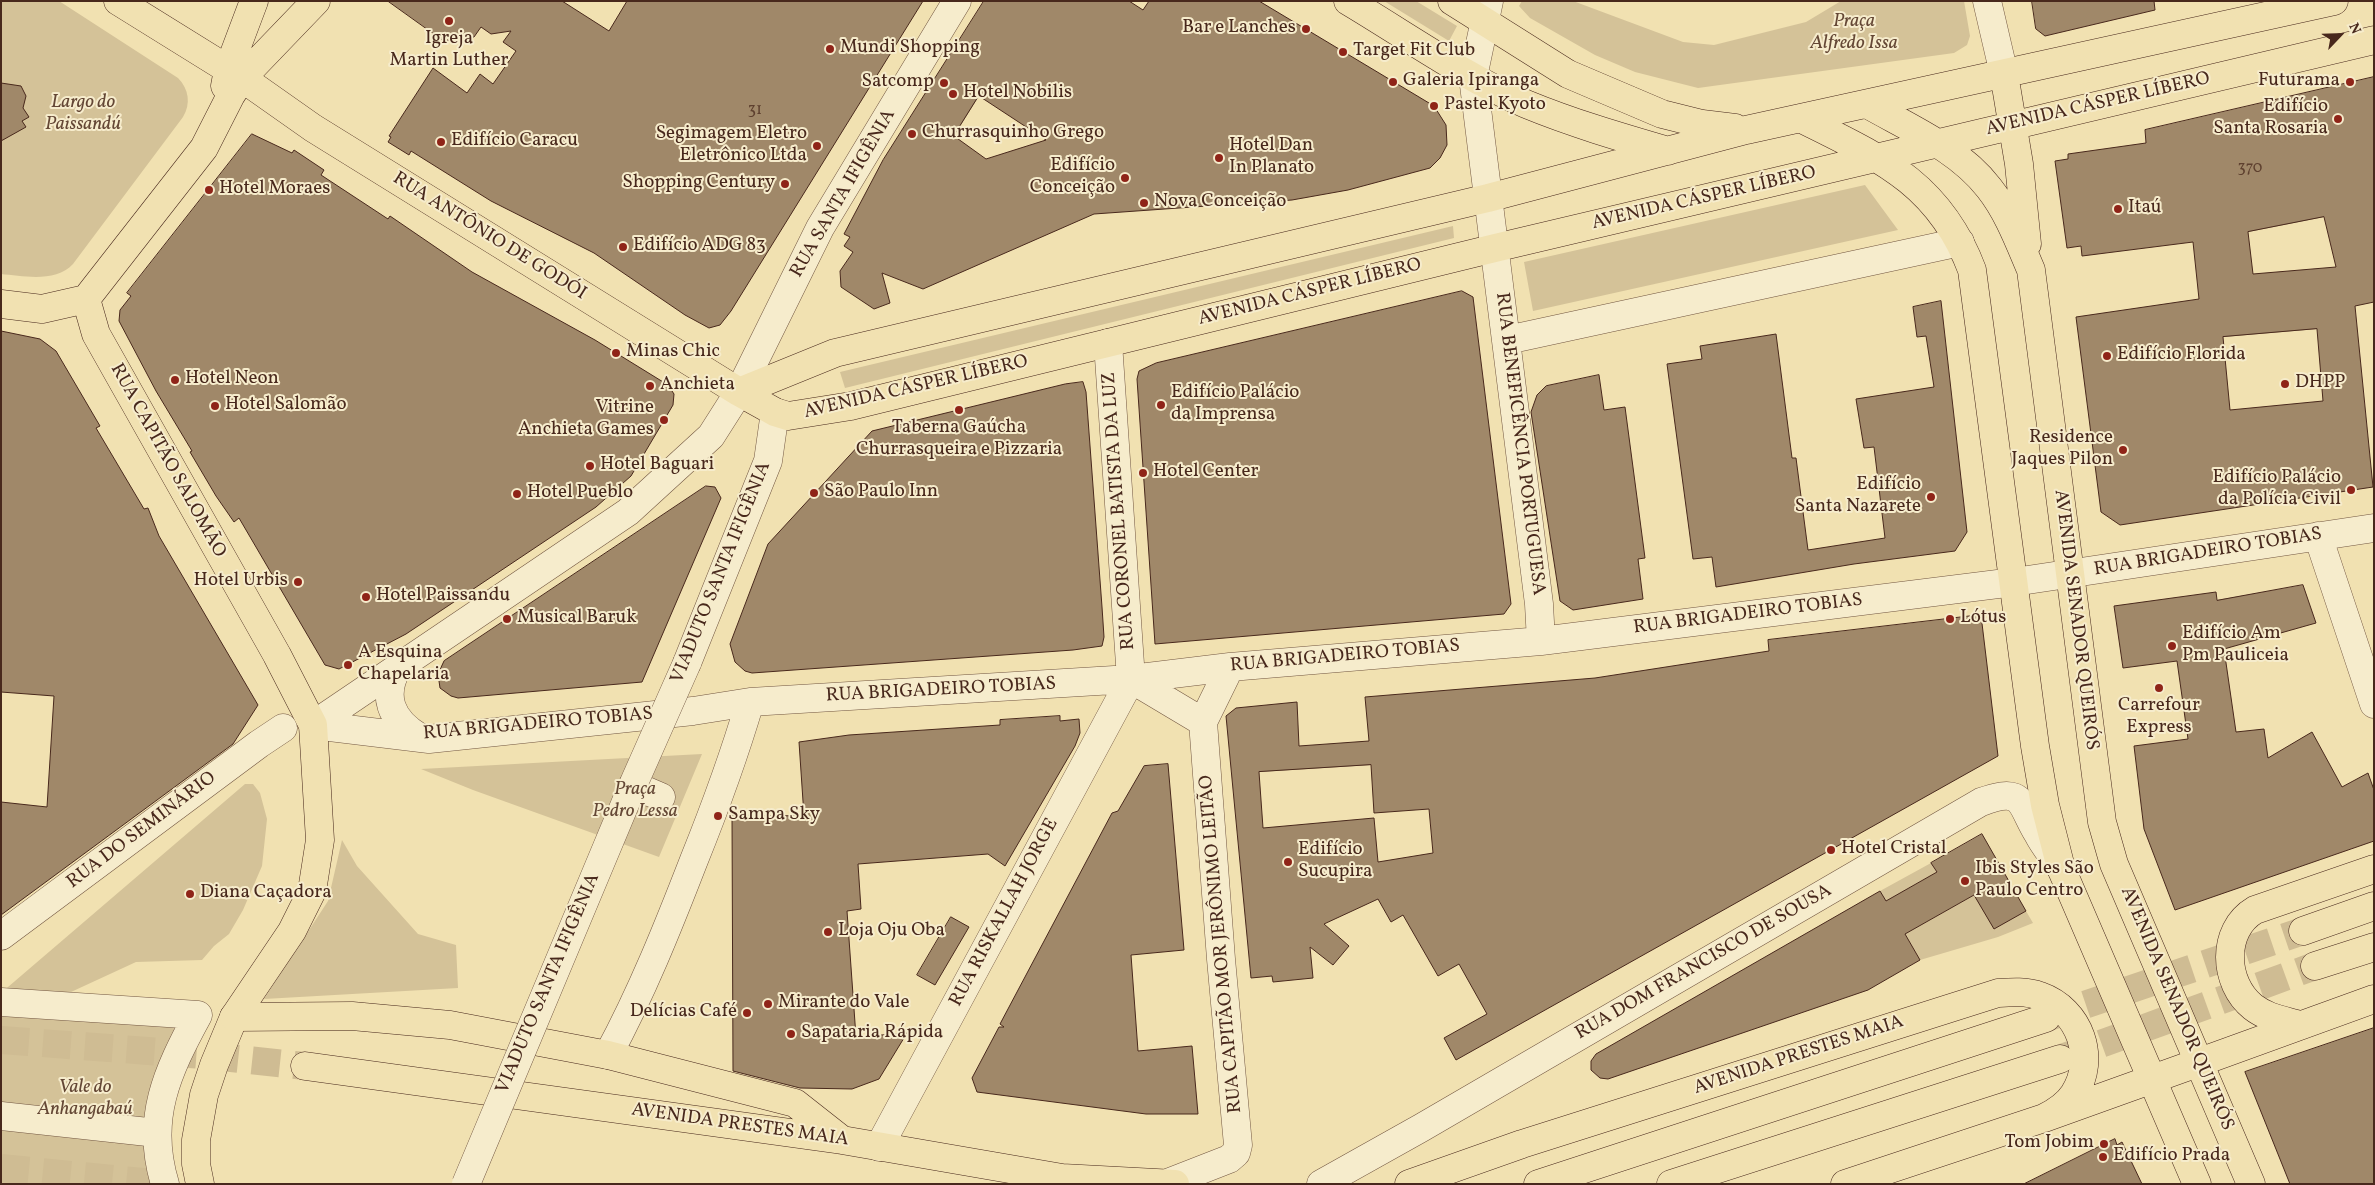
<!DOCTYPE html>
<meta charset="utf-8">
<style>
body{margin:0}
#map{position:relative;width:2375px;height:1185px;overflow:hidden;background:#f1e1b1;font-family:Vollkorn,serif}
canvas{display:block}
.frame{position:absolute;inset:0;border:2px solid #48281c;pointer-events:none}
.north{position:absolute;left:2315px;top:10px;width:50px;height:50px;-webkit-text-stroke:4px #f6eccc;paint-order:stroke;rotate:66deg;font-size:14px;font-weight:700;line-height:20px;text-align:center;color:#48281c}
.north::after{content:'';display:block;margin:auto;width:18px;height:22px;background:#48281c;clip-path:polygon(50% 0,100% 100%,50% 72%,0 100%)}
</style>
<div id="map">
<canvas width="2375" height="1185"></canvas>
<div class="frame"></div>
<div class="north">N</div>
</div>
<script>
const c = document.querySelector('canvas').getContext('2d');
c.lineJoin = 'round';
function paint(path, color) {
  c.fillStyle = color;
  c.fill(path, 'evenodd');
}
function trace(path, color, width, dash) {
  c.strokeStyle = color;
  c.lineWidth = width;
  c.lineCap = dash ? 'butt' : 'round';
  c.setLineDash(dash || []);
  c.stroke(path);
}
function write(font, color, halo, rows, align = 'center') {
  c.font = font + ' Vollkorn,serif';
  c.lineWidth = 4;
  c.setLineDash([]);
  c.textBaseline = 'middle';
  c.strokeStyle = halo;
  c.fillStyle = color;
  for (const [text, x, y, turn = 0] of rows) {
    c.save();
    c.translate(x, y);
    c.rotate((+turn || 0) * Math.PI / 180);
    c.textAlign = isNaN(turn) ? turn : align;
    if (halo) c.strokeText(text, 0, 0);
    c.fillText(text, 0, 0);
    c.restore();
  }
}
const green = new Path2D(`
 M1,1H59L178,78C189,89 191,104 183,117L73,264C56,283 23,276 1,274Z
 M1384,1H1416L1457,26L1449,41Z
 M1522,1H1573L1683,42L1714,45L1806,22L1841,1H1964L1970,36L1967,45L1954,53L1698,88L1635,72L1595,55L1530,18L1519,6Z
 M1865,185L1898,230L1533,311L1524,262Z
 M1453,226L1454,238L845,388L840,372Z
 M702,754L659,857L473,790L421,769Z
 M245,784H253L260,793L267,819L262,866L243,910L229,934L214,946L202,960L136,962L19,1016L204,1018C180,1075 165,1121 171,1184H1V993Z
 M342,840L357,866L418,934L456,945L458,988L264,999L328,901Z
 M1931,863L1937,872L1905,890L1923,924L1974,895L2026,911L2033,923L1998,937L1920,960L1880,891Z`);
const building = new Path2D(`
 M388,1H562L609,31L627,1H923L731,311L720,325L709,328L685,315L594,253L491,201L411,151L409,155L388,142L391,137L389,136L433,68L467,93L480,74L493,84L516,51L503,42L511,31L491,34L481,27L474,37L444,41Z
 M984,1H1129L1143,10L1149,1H1259L1434,106L1446,125L1447,145L1440,158L1430,168L1348,190L1292,200L1094,214L923,289L882,273L890,303L874,309L841,287L840,271L853,252L844,246L850,237L844,234L883,160ZM979,96L1046,140L986,159L954,136Z
 M2032,1H2154L2155,10L2045,36L2036,29Z
 M2374,77V302L2355,306L2373,487L2120,525L2101,512L2076,317L2199,299L2193,242L2082,256L2081,246L2067,248L2055,161L2068,159V154L2146,143L2145,130ZM2324,217L2336,267L2253,274L2248,232ZM2317,329L2323,401L2230,410L2223,337Z
 M1,83L21,86L26,96L23,108L29,117L22,121L26,127L1,141Z
 M252,134L292,153L294,150L324,170L321,175L388,219L390,216L472,272L595,340L668,385L674,394L673,405L631,476L596,507L406,634L339,669L325,665L239,518L234,522L216,496L190,452L192,451L156,391L119,321L120,310L131,296L127,293Z
 M1462,291L1473,297L1511,604L1504,614L1155,644L1137,379L1139,371L1156,363Z
 M1941,301L1967,532L1955,551L1854,564L1716,587L1712,557L1693,559L1667,364L1702,359L1700,346L1776,334L1792,458H1796L1808,550L1885,538L1874,447L1864,448L1856,399L1934,387L1926,336L1917,337L1913,307Z
 M1,331L40,339L56,351L100,426L96,428L144,509L148,508L159,536L258,705L233,744L1,915V802L47,807L54,696L1,692Z
 M1599,375L1604,410L1625,407L1645,558L1638,559L1643,599L1573,610L1560,601L1531,412L1537,395L1546,386Z
 M1083,382L1086,392L1102,607L1104,637L1102,646L1073,650L752,673L745,671L735,662L730,644L768,544L872,431L1065,384Z
 M706,486L715,487L721,498L642,682L458,698L451,696L440,688L438,674L444,661Z
 M2303,585L2316,623L2224,649L2236,732L2264,729L2268,758L2312,732L2342,787L2368,773L2374,790V841L2175,910L2144,829L2134,746L2188,739L2177,661L2123,668L2114,606L2216,592L2217,600Z
 M1981,615L1998,756L1456,1060L1444,1038L1487,1014L1459,964L1438,976L1403,915L1391,922L1378,899L1324,924L1349,946L1333,965L1310,947L1313,978L1273,982L1272,976L1251,978L1226,716L1236,708L1297,702L1299,746L1369,741L1365,697L1595,678L1769,651L1768,640ZM1371,765L1374,813L1429,809L1433,853L1378,862L1374,818L1263,828L1259,772Z
 M1060,716V721L1079,719L1080,733L1075,746L1005,866L988,854L858,864L861,909L847,911L856,1037L907,1033L879,1079L852,1089L800,1088L733,1071L732,815L804,816L799,742L849,735L1000,725V720Z
 M1168,764L1184,950L1131,955L1138,1051L1192,1046L1198,1114H1146L977,1092L972,1078L999,1027H1004L1000,1024L1112,813L1118,811L1144,766Z
 M1982,834L2026,911L1994,929L1974,895L1905,934L1920,960L1868,990L1608,1079L1600,1078L1591,1070V1061L1596,1054L1880,891L1886,901L1937,872L1931,863Z
 M951,917L969,927L935,985L917,975Z
 M2374,1028V1184H2290L2245,1072Z
 M2115,1139L2117,1145L2122,1142L2142,1184H2024Z`);
const highwayTunnel = new Path2D(`
 M2046,1018L2303,931
 M1,1040L202,1055L305,1066
 M2062,1058L2315,966
 M1,1168L164,1184`);
const minor = new Path2D(`
 M1489,1L1473,77L1539,604L1541,641
 M1987,1L2004,74
 M1507,340L1960,242
 M1108,343L1131,679
 M2318,536L2374,704
 M687,663L768,461L775,412
 M398,667C381,696 391,720 419,737
 M1131,679L1203,722
 M313,725L429,739L693,711L750,702L1131,679L1230,667L1541,641L2014,582L2374,528
 M313,725L628,512L711,436L739,392L820,228L957,1
 M633,785L661,797
 M1,936L259,744L283,728
 M1,1002L198,1015C167,1072 145,1119 165,1184
 M608,1055C642,992 668,927 694,860C715,808 734,756 750,702
 M1,1116L157,1133
 M879,1147L1131,679
 M1170,1182L1229,1159L1236,1153L1238,1145L1221,959L1203,722L1230,667
 M1321,1184L1421,1128L1981,802C2025,786 2019,803 2038,834C2044,846 2053,856 2060,867`);
const major = new Path2D(`
 M118,1L242,78L313,128L739,392L775,412L788,416L851,406L1495,248L2374,40
 M1348,1C1405,35 1466,78 1526,104C1572,123 1620,137 1668,151
 M1452,1L1568,74L1662,114L1702,124L1735,128
 M2004,74L2019,164L2027,244
 M225,86L228,70L254,1
 M1867,104C1909,128 1959,149 1989,188C2008,212 2019,242 2031,270L2102,822L2114,864L2251,1184
 M1800,118C1878,157 1939,182 1972,270L2035,746L2045,805L2061,868L2197,1184
 M86,299L96,334L277,655L313,725L320,840L312,891L292,931L234,1017L214,1065L204,1095L196,1140V1164L200,1184
 M1,304L42,309L86,299L204,148L231,95L242,78L316,1
 M739,392L835,353L1488,198L1746,130L2334,1
 M1409,1184L1522,1144L1998,993C2012,992 2027,991 2040,996C2080,1010 2097,1058 2074,1094C2067,1105 2056,1112 2044,1118
 M1845,1184L2044,1118L2200,1062`);
const highway = new Path2D(`
 M2303,931L2374,906
 M2315,966L2374,947
 M234,1017L352,1016L450,1025L608,1055L795,1103L842,1140
 M2300,1025C2283,1020 2267,1018 2253,1007C2223,983 2221,930 2255,910L2374,869
 M2200,1062L2374,999
 M305,1066L842,1140L1062,1178L1175,1184
 M1538,1184L2046,1018
 M1671,1184L2060,1059`);
const minorBridge = new Path2D(`
 M466,1184L633,785L687,663`);
const markers = [
 [449,21,5,"#8f2418"],
 [1306,29,5,"#8f2418"],
 [830,49,5,"#8f2418"],
 [1343,52,5,"#8f2418"],
 [1393,82,5,"#8f2418"],
 [2350,82,5,"#8f2418"],
 [944,83,5,"#8f2418"],
 [953,94,5,"#8f2418"],
 [1434,106,5,"#8f2418"],
 [2338,119,5,"#8f2418"],
 [912,134,5,"#8f2418"],
 [441,142,5,"#8f2418"],
 [817,146,5,"#8f2418"],
 [1219,158,5,"#8f2418"],
 [1125,178,5,"#8f2418"],
 [785,184,5,"#8f2418"],
 [209,190,5,"#8f2418"],
 [1144,203,5,"#8f2418"],
 [2118,209,5,"#8f2418"],
 [623,247,5,"#8f2418"],
 [616,353,5,"#8f2418"],
 [2107,356,5,"#8f2418"],
 [175,380,5,"#8f2418"],
 [2285,384,5,"#8f2418"],
 [650,386,5,"#8f2418"],
 [1161,405,5,"#8f2418"],
 [215,406,5,"#8f2418"],
 [959,410,5,"#8f2418"],
 [664,420,5,"#8f2418"],
 [2123,450,5,"#8f2418"],
 [590,466,5,"#8f2418"],
 [1143,473,5,"#8f2418"],
 [2351,490,5,"#8f2418"],
 [814,493,5,"#8f2418"],
 [517,494,5,"#8f2418"],
 [1931,497,5,"#8f2418"],
 [298,582,5,"#8f2418"],
 [366,597,5,"#8f2418"],
 [507,619,5,"#8f2418"],
 [1950,619,5,"#8f2418"],
 [2172,646,5,"#8f2418"],
 [348,665,5,"#8f2418"],
 [2159,688,5,"#8f2418"],
 [718,816,5,"#8f2418"],
 [1831,850,5,"#8f2418"],
 [1288,862,5,"#8f2418"],
 [1965,881,5,"#8f2418"],
 [190,894,5,"#8f2418"],
 [828,932,5,"#8f2418"],
 [768,1004,5,"#8f2418"],
 [747,1013,5,"#8f2418"],
 [791,1034,5,"#8f2418"],
 [2104,1144,5,"#8f2418"],
 [2103,1157,5,"#8f2418"]
];
const numberNames = [
 ["31",755,111],
 ["370",2250,169]
];
const parkNames = [
 ["Praça",1854,23],
 ["Alfredo Issa",1854,45],
 ["Largo do",83,104],
 ["Paissandú",83,126],
 ["Praça",635,791],
 ["Pedro Lessa",635,813],
 ["Vale do",85,1089],
 ["Anhangabaú",85,1111]
];
const poiNames = [
 ["Bar e Lanches",1296,29,"right"],
 ["Igreja",449,40,"center"],
 ["Martin Luther",449,62,"center"],
 ["Mundi Shopping",840,49],
 ["Target Fit Club",1353,52],
 ["Galeria Ipiranga",1403,82],
 ["Futurama",2340,82,"right"],
 ["Satcomp",934,83,"right"],
 ["Hotel Nobilis",963,94],
 ["Pastel Kyoto",1444,106],
 ["Edifício",2328,108,"right"],
 ["Santa Rosaria",2328,130,"right"],
 ["Churrasquinho Grego",922,134],
 ["Segimagem Eletro",807,135,"right"],
 ["Eletrônico Ltda",807,157,"right"],
 ["Edifício Caracu",451,142],
 ["Hotel Dan",1229,147],
 ["In Planato",1229,169],
 ["Edifício",1115,167,"right"],
 ["Conceição",1115,189,"right"],
 ["Shopping Century",775,184,"right"],
 ["Hotel Moraes",219,190],
 ["Nova Conceição",1154,203],
 ["Itaú",2128,209],
 ["Edifício ADG 83",633,247],
 ["Minas Chic",626,353],
 ["Edifício Florida",2117,356],
 ["Hotel Neon",185,380],
 ["DHPP",2295,384],
 ["Anchieta",660,386],
 ["Edifício Palácio",1171,394],
 ["da Imprensa",1171,416],
 ["Hotel Salomão",225,406],
 ["Vitrine",654,409,"right"],
 ["Anchieta Games",654,431,"right"],
 ["Taberna Gaúcha",959,429,"center"],
 ["Churrasqueira e Pizzaria",959,451,"center"],
 ["Residence",2113,439,"right"],
 ["Jaques Pilon",2113,461,"right"],
 ["Hotel Baguari",600,466],
 ["Hotel Center",1153,473],
 ["Edifício Palácio",2341,479,"right"],
 ["da Polícia Civil",2341,501,"right"],
 ["Edifício",1921,486,"right"],
 ["Santa Nazarete",1921,508,"right"],
 ["São Paulo Inn",824,493],
 ["Hotel Pueblo",527,494],
 ["Hotel Urbis",288,582,"right"],
 ["Hotel Paissandu",376,597],
 ["Musical Baruk",517,619],
 ["Lótus",1960,619],
 ["Edifício Am",2182,635],
 ["Pm Pauliceia",2182,657],
 ["A Esquina",358,654],
 ["Chapelaria",358,676],
 ["Carrefour",2159,707,"center"],
 ["Express",2159,729,"center"],
 ["Sampa Sky",728,816],
 ["Hotel Cristal",1841,850],
 ["Edifício",1298,851],
 ["Sucupira",1298,873],
 ["Ibis Styles São",1975,870],
 ["Paulo Centro",1975,892],
 ["Diana Caçadora",200,894],
 ["Loja Oju Oba",838,932],
 ["Mirante do Vale",778,1004],
 ["Delícias Café",737,1013,"right"],
 ["Sapataria Rápida",801,1034],
 ["Tom Jobim",2094,1144,"right"],
 ["Edifício Prada",2113,1157]
];
const streetNames = [
 ["AVENIDA CÁSPER LÍBERO",2098,105,-13],
 ["RUA SANTA IFIGÊNIA",844,194,-60],
 ["AVENIDA CÁSPER LÍBERO",1704,199,-13],
 ["RUA ANTÔNIO DE GODÓI",489,237,32],
 ["AVENIDA CÁSPER LÍBERO",1310,293,-14],
 ["AVENIDA CÁSPER LÍBERO",916,388,-13],
 ["RUA BENEFICÊNCIA PORTUGUESA",1519,444,83],
 ["RUA CAPITÃO SALOMÃO",167,461,61],
 ["RUA CORONEL BATISTA DA LUZ",1120,511,-94],
 ["RUA BRIGADEIRO TOBIAS",2208,553,-9],
 ["VIADUTO SANTA IFIGÊNIA",722,573,-68],
 ["RUA BRIGADEIRO TOBIAS",1748,615,-7],
 ["AVENIDA SENADOR QUEIRÓS",2075,620,83],
 ["RUA BRIGADEIRO TOBIAS",1345,657,-5],
 ["RUA BRIGADEIRO TOBIAS",941,691,-3],
 ["RUA BRIGADEIRO TOBIAS",538,725,-5],
 ["RUA DO SEMINÁRIO",142,831,-37],
 ["RUA RISKALLAH JORGE",1005,913,-62],
 ["RUA CAPITÃO MOR JERÔNIMO LEITÃO",1222,944,-95],
 ["RUA DOM FRANCISCO DE SOUSA",1704,963,-30],
 ["VIADUTO SANTA IFIGÊNIA",549,984,-67],
 ["AVENIDA SENADOR QUEIRÓS",2176,1009,67],
 ["AVENIDA PRESTES MAIA",1799,1056,-18],
 ["AVENIDA PRESTES MAIA",740,1126,8]
];
paint(green, '#d4c298');
paint(building, '#a08869');
trace(building, '#48281c', 1);
trace(highwayTunnel, '#cfbc93', 28, [28, 14]);
trace(minor, '#725641', 29);
trace(major, '#48281c', 29);
trace(highway, '#48281c', 29);
trace(minor, '#f6eccc', 28);
trace(major, '#f1e1b1', 28);
trace(highway, '#f1e1b1', 28);
trace(minorBridge, '#725641', 29, []);
trace(minorBridge, '#f6eccc', 28);
for (const [x, y, r, color] of markers) {
  const dot = new Path2D();
  dot.arc(x, y, r, 0, 2 * Math.PI);
  c.fillStyle = color;
  c.fill(dot);
  trace(dot, '#f6eccc', 2);
}
write('16px', '#5e402f', null, numberNames);
write('italic 19px', '#644735', '#f6eccc', parkNames);
write('19px', '#48281c', '#f6eccc', poiNames, 'left');
write('19px', '#48281c', '#f6eccc', streetNames);
</script>
